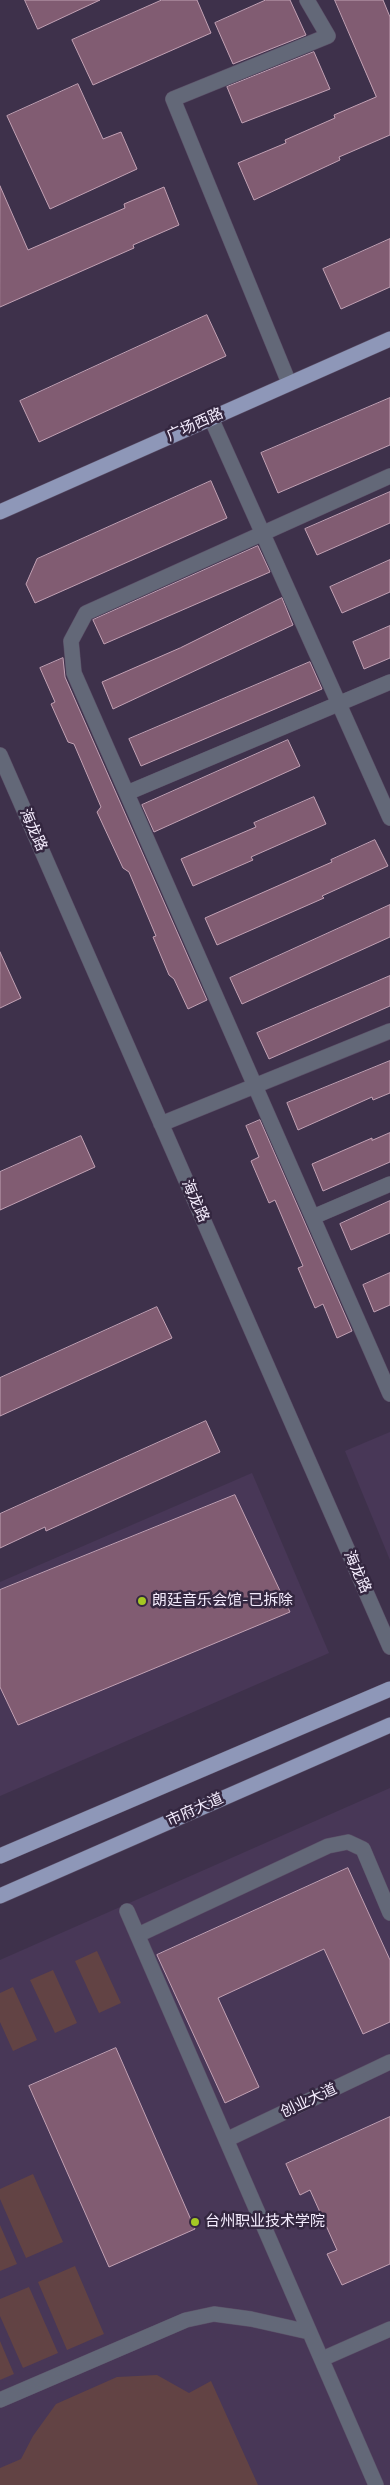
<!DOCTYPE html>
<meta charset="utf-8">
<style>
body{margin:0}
canvas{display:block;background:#3e314b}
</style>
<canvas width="390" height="2485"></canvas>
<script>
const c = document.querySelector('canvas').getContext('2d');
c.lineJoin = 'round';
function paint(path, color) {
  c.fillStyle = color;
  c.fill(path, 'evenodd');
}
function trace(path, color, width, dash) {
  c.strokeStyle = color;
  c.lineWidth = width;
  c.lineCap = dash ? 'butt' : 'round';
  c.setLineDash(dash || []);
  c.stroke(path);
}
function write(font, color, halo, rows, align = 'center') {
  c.font = font + ' Manrope,"Noto Sans SC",sans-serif';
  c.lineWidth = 5;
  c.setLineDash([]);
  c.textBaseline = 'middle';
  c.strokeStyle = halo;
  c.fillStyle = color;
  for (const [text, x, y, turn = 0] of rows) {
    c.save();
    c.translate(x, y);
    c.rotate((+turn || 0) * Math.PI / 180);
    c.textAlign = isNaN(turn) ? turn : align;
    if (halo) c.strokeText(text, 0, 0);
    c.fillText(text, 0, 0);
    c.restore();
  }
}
const built = new Path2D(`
 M390,1432V1560L345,1451Z
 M252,1473L329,1653L0,1796V1582Z
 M390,1788V2485H0V1960Z`);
const green = new Path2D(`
 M97,1951L121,2003L99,2013L75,1961Z
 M53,1970L77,2023L55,2033L30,1980Z
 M13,1987L37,2040L13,2051L0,2022V1993Z
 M33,2174L63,2242L26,2258L0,2199V2189Z
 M0,2225L17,2264L0,2271Z
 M75,2266L104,2334L67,2350L38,2282Z
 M29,2287L58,2353L23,2368L0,2316V2299Z
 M0,2341L14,2374L0,2380Z
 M157,2375L189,2393L211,2381L258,2485H0V2468L21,2459L33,2436L56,2404L117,2377Z`);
const building = new Path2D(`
 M25,0H100L38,29Z
 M162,0H197L211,33L93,85L72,40Z
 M266,0H290L306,35L233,64L215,23Z
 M335,0H383L390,17V135L339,157L340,160L254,200L238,163L286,143L285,140L335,118L334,115L376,97Z
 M314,52L330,89L242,123L227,87Z
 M78,84L103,139L121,132L137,169L50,209L7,116Z
 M0,186L28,250L125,208L124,204L164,187L179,225L133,245L134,248L0,307Z
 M390,239V287L341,309L323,269Z
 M207,315L226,356L39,442L20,401Z
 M390,398V445L278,493L261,453Z
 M211,481L227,518L35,603L26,584L37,559Z
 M390,492V523L317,555L305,529Z
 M258,546L270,572L104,644L93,620Z
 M390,560V592L342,613L330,587Z
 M282,598L293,625L113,709L102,682L180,648Z
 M390,626V658L364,669L353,642Z
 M63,658L65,677L207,1000L188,1009L174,979L169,975L153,937L156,936L129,872L123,868L97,812L101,807L74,744L68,742L51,704L55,702L40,668Z
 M310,662L322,689L141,766L129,739Z
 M288,740L300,766L154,832L142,805Z
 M314,797L326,824L251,857L253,860L193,886L181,859L256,827L254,823Z
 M375,840L388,866L322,896L324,898L217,945L205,918L332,862L331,860Z
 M390,905V937L242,1004L230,978Z
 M0,952L21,998L0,1008Z
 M390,976V1006L269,1059L257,1033Z
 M390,1061V1093L373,1100L372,1097L298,1130L287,1103Z
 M260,1120L352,1331L337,1338L323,1304L315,1308L298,1268L303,1266L275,1200L269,1203L251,1161L259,1157L246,1126Z
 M390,1133V1162L323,1191L312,1164L372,1138V1140Z
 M81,1136L95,1167L0,1210V1172Z
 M390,1201V1233L351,1250L340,1224Z
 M390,1273V1305L374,1312L363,1285Z
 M157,1307L172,1338L0,1416V1378Z
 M206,1421L220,1452L46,1531L45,1527L0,1548V1514Z
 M235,1495L290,1612L18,1725L0,1687V1590Z
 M348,1868L390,1960V2022L363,2034L324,1949L218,1998L259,2087L225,2103L157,1955Z
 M116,2048L195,2229L109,2267L29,2086Z
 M390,2117V2264L342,2285L327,2254L337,2250L310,2190L300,2195L286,2164Z`);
const minor = new Path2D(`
 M289,383L173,99L328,36L307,0
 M211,418L390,818
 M390,476L86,613L71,641L74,673L390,1394
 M0,755L390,1647
 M127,793L390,682
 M161,1124L390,1031
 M313,1217L390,1184
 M127,1911C211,2101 293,2293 376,2485
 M138,1935L328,1846L348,1842L363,1849L390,1913
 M228,2139L390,2062
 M322,2359L390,2329
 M0,2400L186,2320L214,2314L251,2319L309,2332`);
const major = new Path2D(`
 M0,512L390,339
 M0,1856L390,1689
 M0,1896L390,1725`);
const markers = [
 [142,1601,5,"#a5c823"],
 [195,2222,5,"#a5c823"]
];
const streetNames = [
 ["广场西路",195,425,-24],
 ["海龙路",33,830,66],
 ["海龙路",195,1201,66],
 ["海龙路",357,1572,66],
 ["市府大道",195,1810,-24],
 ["创业大道",309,2101,-25]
];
const poiNames = [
 ["朗廷音乐会馆-已拆除",152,1601],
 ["台州职业技术学院",205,2222]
];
paint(built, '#483757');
paint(green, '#624344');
paint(building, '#815c72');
trace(building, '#c2a1b4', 1);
trace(minor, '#5b4f67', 16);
trace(major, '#5b4f67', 16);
trace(minor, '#636878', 15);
trace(major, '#8e97b8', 15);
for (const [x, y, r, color] of markers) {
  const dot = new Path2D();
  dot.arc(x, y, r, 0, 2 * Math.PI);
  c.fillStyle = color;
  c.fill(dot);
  trace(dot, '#342740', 2);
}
write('15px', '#f4ecfd', '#342740', streetNames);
write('15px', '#f4ecfd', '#342740', poiNames, 'left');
</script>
